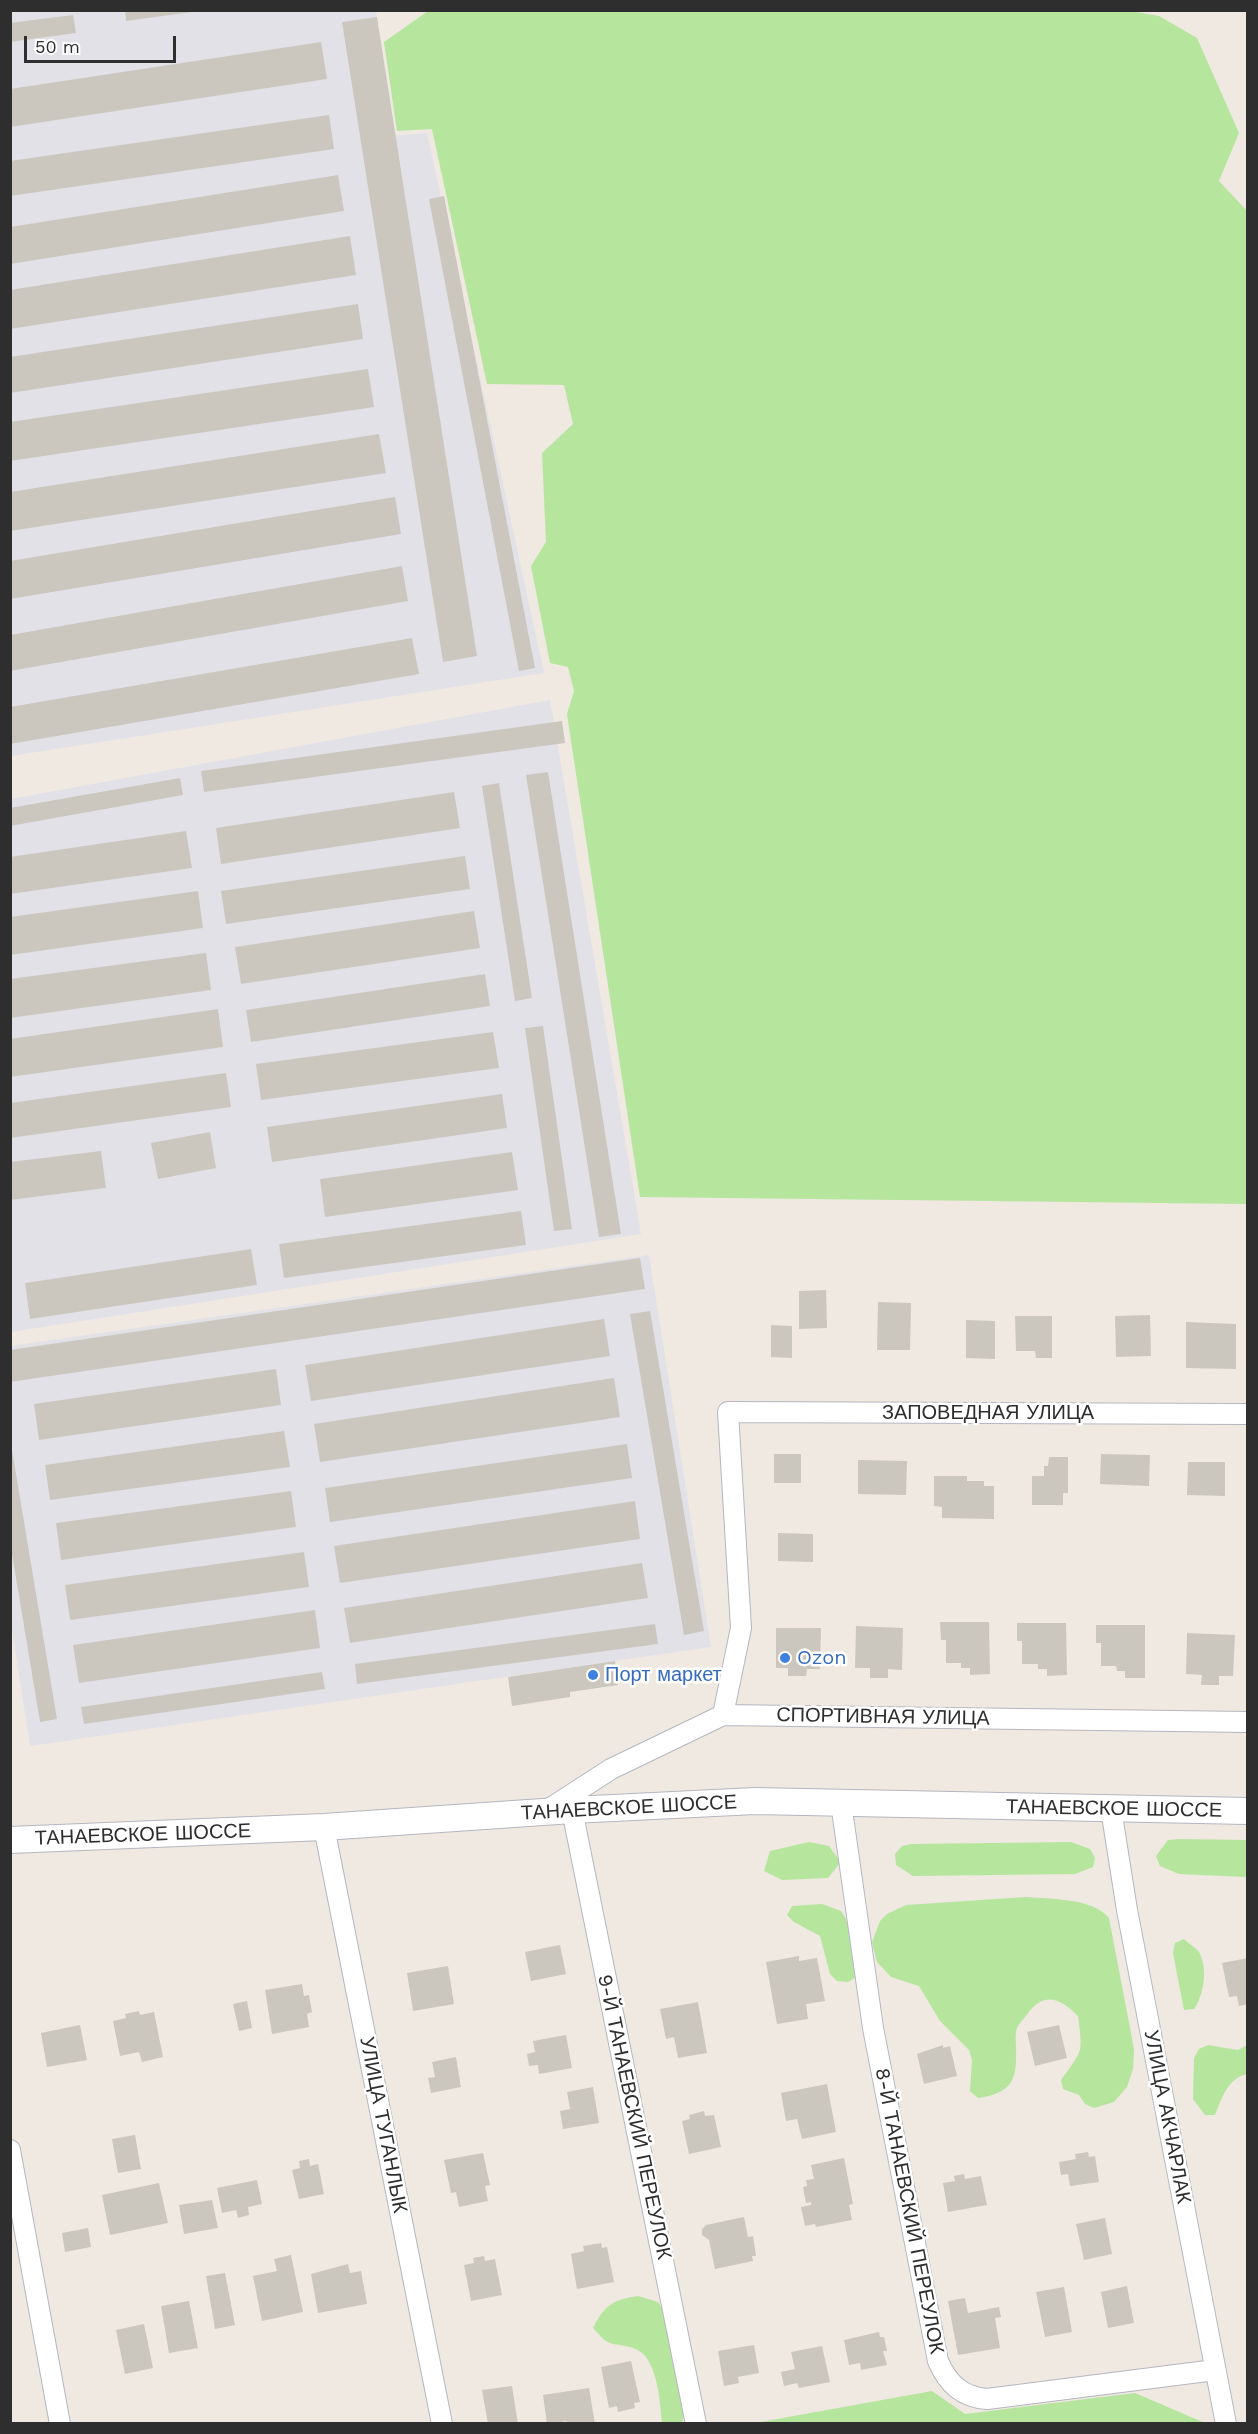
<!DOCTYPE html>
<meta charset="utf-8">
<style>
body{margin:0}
#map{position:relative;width:1258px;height:2434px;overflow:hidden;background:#efe9e1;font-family:"Work Sans",sans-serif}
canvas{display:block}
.frame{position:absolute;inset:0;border:12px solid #2e2e2e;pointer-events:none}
.scale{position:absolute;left:24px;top:36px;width:152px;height:27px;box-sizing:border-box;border:3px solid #2e2e2e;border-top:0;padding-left:8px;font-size:18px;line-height:21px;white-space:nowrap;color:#2e2e2e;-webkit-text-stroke:4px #fff;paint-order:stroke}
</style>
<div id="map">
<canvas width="1258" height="2434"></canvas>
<div class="frame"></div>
<div class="scale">50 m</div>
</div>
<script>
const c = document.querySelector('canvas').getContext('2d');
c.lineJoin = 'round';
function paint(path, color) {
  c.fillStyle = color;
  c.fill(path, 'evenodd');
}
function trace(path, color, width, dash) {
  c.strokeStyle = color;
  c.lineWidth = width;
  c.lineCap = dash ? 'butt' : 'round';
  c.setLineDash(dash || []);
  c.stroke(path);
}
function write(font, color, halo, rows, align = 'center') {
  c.font = font + ' "Work Sans",sans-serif';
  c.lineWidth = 5;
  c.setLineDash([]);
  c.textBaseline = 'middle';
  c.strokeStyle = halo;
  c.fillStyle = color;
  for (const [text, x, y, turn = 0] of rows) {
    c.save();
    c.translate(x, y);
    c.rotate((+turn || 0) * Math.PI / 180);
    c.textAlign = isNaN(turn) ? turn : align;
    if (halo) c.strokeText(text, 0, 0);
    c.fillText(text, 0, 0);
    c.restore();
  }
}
const industrial = new Path2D(`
 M25,10L376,11L393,136L427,133L544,673L11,756L10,13Z
 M550,700L641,1234L11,1332V799Z
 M649,1255L711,1647L30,1746L11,1623L10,1346Z`);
const green = new Path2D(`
 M428,11L1124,10L1159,16L1197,38L1239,133L1219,181L1248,212L1247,1204L640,1197L567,714L574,691L568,667L550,663L531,566L546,542L542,453L573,424L564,385L487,384L432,129L397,131L384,42Z
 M1179,1839L1247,1840V1877L1179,1874L1160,1866L1156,1856L1168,1840Z
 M809,1842L829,1846L841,1862L828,1878L782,1880L764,1871L770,1851Z
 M1071,1842L1090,1849L1095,1858L1093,1867L1075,1874L913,1876L896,1865L895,1854L902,1846L912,1844Z
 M1026,1897C1050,1899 1093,1898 1109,1918L1134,2049L1133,2069L1127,2087L1114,2102L1094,2108L1085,2104L1079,2095L1063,2089L1061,2080C1083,2050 1083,2053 1078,2016C1061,1999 1045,1991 1028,2013C1025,2018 1019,2023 1017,2028C1015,2033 1016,2042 1016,2047C1017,2080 1013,2093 978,2098L970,2091L972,2060L969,2050L940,2021L919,1986L891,1977L877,1962L872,1942L880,1921L887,1914L906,1905Z
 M822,1904L841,1911L846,1919L860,1967L858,1976L848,1982L837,1981L830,1974L820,1936L794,1922L787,1915L792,1906Z
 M1184,1939C1188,1943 1196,1948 1199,1952C1208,1969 1204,1995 1194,2009L1184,2010L1173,1953L1175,1943Z
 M1208,2045L1238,2050L1247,2045V2074C1228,2078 1222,2098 1215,2115H1205L1193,2099L1194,2058L1199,2049Z
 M638,2296L658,2302L669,2319L686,2407L682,2423H662C660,2403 658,2355 633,2348C609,2341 611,2349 593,2328C605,2305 612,2300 638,2296Z
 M932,2391L965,2414L1135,2393L1205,2423H755Z`);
const building = new Path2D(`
 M125,10H192V12L126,21Z
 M73,15L76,33L10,42V23Z
 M377,17L477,656L443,662L342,22Z
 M321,42L327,79L10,127V89Z
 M329,115L334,149L10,196V161Z
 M338,175L344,211L10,264V227Z
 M444,196L535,668L519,671L429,199Z
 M350,236L356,275L10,329V290Z
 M358,304L363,339L10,393V357Z
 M368,369L374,407L10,461V422Z
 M379,434L386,473L10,531V492Z
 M395,497L401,534L10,599V561Z
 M402,566L408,601L10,671V635Z
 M412,638L419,674L10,744V707Z
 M562,721L565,743L204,792L201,771Z
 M548,772L621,1234L599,1237L526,775Z
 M180,778L183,795L10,826V808Z
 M499,783L532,998L515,1001L482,786Z
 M454,792L460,828L221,864L216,828Z
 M186,831L192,868L10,894V857Z
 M465,856L470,889L226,924L221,891Z
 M198,891L203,928L10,955V917Z
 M474,911L480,948L241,984L235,947Z
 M206,953L211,990L10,1018V979Z
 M485,974L490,1006L251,1042L246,1010Z
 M218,1009L223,1047L10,1077V1039Z
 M543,1026L572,1229L554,1231L525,1028Z
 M493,1032L499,1068L261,1100L256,1064Z
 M226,1073L231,1107L10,1138V1103Z
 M502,1094L507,1128L272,1162L267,1127Z
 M210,1132L216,1168L158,1179L151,1143Z
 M101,1151L106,1188L10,1200V1162Z
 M512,1152L518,1190L325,1217L320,1179Z
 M521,1211L526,1245L284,1278L279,1244Z
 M251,1249L257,1285L30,1319L25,1283Z
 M640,1258L645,1289L10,1382V1350Z
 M826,1290L827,1328L799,1329V1291Z
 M878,1302L911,1303L910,1350H877Z
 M650,1311L704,1631L684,1635L630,1314Z
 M1150,1315L1151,1356L1116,1357L1115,1316Z
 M1015,1316H1052V1358H1036L1035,1351H1016Z
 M604,1319L610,1356L311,1401L305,1365Z
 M966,1320L995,1321V1359L966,1358Z
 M1186,1322L1236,1324V1369L1186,1368Z
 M771,1325L792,1326V1358L771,1357Z
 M276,1369L281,1405L39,1440L34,1404Z
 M614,1378L620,1417L320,1462L314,1424Z
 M284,1431L290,1467L50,1500L45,1465Z
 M10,1438L57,1719L40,1722L10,1542Z
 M627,1444L632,1478L330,1522L325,1488Z
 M774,1454H801V1483H774Z
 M1101,1454L1150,1455L1149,1486L1100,1484Z
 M1049,1457H1068V1493H1063V1505H1032V1476H1044V1466H1048Z
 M858,1460L907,1461L906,1495L858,1494Z
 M1188,1462H1225V1496L1187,1495Z
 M934,1476H967V1481H984V1486H994V1519L942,1518V1507L934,1506Z
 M291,1491L296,1527L61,1560L56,1523Z
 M635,1501L640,1539L340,1583L334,1546Z
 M778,1533L813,1534V1562L778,1561Z
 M304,1552L309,1587L70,1620L65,1585Z
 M642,1563L648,1598L350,1643L344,1608Z
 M315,1610L320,1648L79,1683L73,1645Z
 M940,1622H989L990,1674L970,1675V1668H961V1663H946V1640H941Z
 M1017,1623H1066L1067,1675L1047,1676V1669H1038V1664H1022V1641H1017Z
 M655,1624L658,1644L357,1684L355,1664Z
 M1096,1625H1145V1678H1125V1671H1117L1116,1666H1101V1643H1096Z
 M856,1626L903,1628L902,1670L888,1669V1678H870V1668H855Z
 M776,1628H821L820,1669H807L806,1676H788V1668H776Z
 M1187,1633L1235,1635L1233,1676H1219V1685H1201L1202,1675L1186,1674Z
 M615,1661L618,1685L570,1692V1697L512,1706L508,1677Z
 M322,1672L325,1689L84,1724L81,1707Z
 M560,1945L566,1974L531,1981L525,1952Z
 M799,1956V1961L817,1958L825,2001L806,2004L808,2019L777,2024L766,1962Z
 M1248,1958V2004L1239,2006L1237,1996L1229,1997L1222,1963Z
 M448,1966L454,2004L413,2011L407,1973Z
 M302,1984L304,1996L309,1995L312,2012L307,2014L309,2027L272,2034L265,1990Z
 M247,2001L252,2028L239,2031L233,2004Z
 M698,2002L707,2053L678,2058L674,2037L666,2039L660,2009Z
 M139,2011L140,2015L154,2012L163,2057L142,2062L139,2052L120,2056L113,2021L126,2018L125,2014Z
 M80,2025L87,2060L47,2067L41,2033Z
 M1059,2025L1067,2058L1035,2066L1027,2032Z
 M566,2035L572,2068L539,2074L538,2065L529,2066L527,2054L535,2052L533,2041Z
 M943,2045V2048L950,2046L957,2076L924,2084L917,2054Z
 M456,2057L461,2087L431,2093L428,2078L435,2077L432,2062Z
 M827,2084L836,2132L802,2139L797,2119L786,2121L781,2093Z
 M593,2087L599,2123L563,2129L560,2111L570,2109L567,2092Z
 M704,2111L705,2116L714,2115L721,2147L689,2154L682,2121L690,2119L689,2115Z
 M135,2135L141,2169L118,2173L112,2139Z
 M1088,2152L1089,2157L1095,2156L1099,2182L1070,2186L1068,2174L1061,2175L1059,2162L1076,2159L1075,2154Z
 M483,2153L490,2185L485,2186L488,2201L459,2207L456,2192L451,2193L444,2160Z
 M844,2158L853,2204L849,2205L852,2220L816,2227L815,2224L805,2226L801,2207L811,2205V2202L806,2203L803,2187L807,2186L806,2180L814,2179L811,2165Z
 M309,2159L310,2166L318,2164L324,2194L299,2199L292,2170L300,2168L299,2161Z
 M964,2174L965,2179L981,2176L987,2205L948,2212L943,2183L955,2181L954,2176Z
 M257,2180L262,2204L248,2207L249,2215L238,2218L236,2210L222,2213L217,2188Z
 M159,2183L168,2223L110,2235L102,2195Z
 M212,2200L218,2228L184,2234L179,2205Z
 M744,2217L748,2237L753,2236L756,2256H752L753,2261L715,2269L709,2240L702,2235V2229L706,2225Z
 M1105,2218L1112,2254L1084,2260L1076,2224Z
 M88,2228L91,2247L65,2252L62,2233Z
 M601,2243L602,2248L607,2247L614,2282L577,2289L571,2254L584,2251L583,2246Z
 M291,2255L303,2312L262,2321L253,2276L277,2271L274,2259Z
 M484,2256L485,2261L495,2259L502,2295L471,2301L464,2265L474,2263L473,2258Z
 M348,2264L350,2273L361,2271L367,2304L318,2313L311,2274Z
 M225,2273L235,2325L215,2329L206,2276Z
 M1127,2286L1134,2323L1108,2328L1101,2292Z
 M1064,2287L1072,2332L1045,2337L1036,2292Z
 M965,2298L968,2313L999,2307L1001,2317L995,2318L1000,2348L958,2355L948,2301Z
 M189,2301L198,2348L169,2353L161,2306Z
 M144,2324L153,2368L125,2374L116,2330Z
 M879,2332L880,2337H884L887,2351H883L887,2365L861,2370L860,2363L849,2365L844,2340Z
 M754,2345L759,2373L738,2377L739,2383L724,2386L718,2351Z
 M822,2346L830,2382L799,2388L797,2383L784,2386L781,2372L795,2369L791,2352Z
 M631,2361L640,2402L634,2403L635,2408L618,2412L617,2406L609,2408L601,2367Z
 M512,2386L518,2424H488L482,2390Z
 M589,2388L595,2424H567V2421L547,2424L543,2395Z`);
const minor = new Path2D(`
 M723,1715L741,1628L728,1412L1248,1414
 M841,1803L873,2028L938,2361C948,2384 962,2397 987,2399L1215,2370
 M1111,1809L1127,1910L1226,2424
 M572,1810L696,2424
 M546,1811L611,1769L723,1715L1248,1722
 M324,1827L442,2424
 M10,2150L60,2424`);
const tertiary = new Path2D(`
 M10,1840L324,1827L572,1810L755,1801L1248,1811`);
const markers = [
 [785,1658,6,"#3f7fe0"],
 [593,1675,6,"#3f7fe0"]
];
const streetNames = [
 ["ЗАПОВЕДНАЯ УЛИЦА",988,1413],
 ["СПОРТИВНАЯ УЛИЦА",883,1717,1],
 ["ТАНАЕВСКОЕ ШОССЕ",629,1808,-3],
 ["ТАНАЕВСКОЕ ШОССЕ",1114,1809,1],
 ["ТАНАЕВСКОЕ ШОССЕ",143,1835,-2],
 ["9-Й ТАНАЕВСКИЙ ПЕРЕУЛОК",634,2117,78],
 ["УЛИЦА АКЧАРЛАК",1167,2117,79],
 ["УЛИЦА ТУГАНЛЫК",383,2125,79],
 ["8-Й ТАНАЕВСКИЙ ПЕРЕУЛОК",909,2211,79]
];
const shopNames = [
 ["Ozon",797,1658],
 ["Порт маркет",605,1675]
];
paint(industrial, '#e3e1e8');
paint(green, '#b6e59e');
paint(building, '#cbc7bf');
trace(minor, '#b4b7c1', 22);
trace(tertiary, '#b4b7c1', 28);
trace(minor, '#fff', 20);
trace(tertiary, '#fff', 26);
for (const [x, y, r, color] of markers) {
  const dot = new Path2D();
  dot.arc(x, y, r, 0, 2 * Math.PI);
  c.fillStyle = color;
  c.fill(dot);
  trace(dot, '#fff', 2);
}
write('20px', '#2e2e2e', '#fff', streetNames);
write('20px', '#366cbe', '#fff', shopNames, 'left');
</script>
